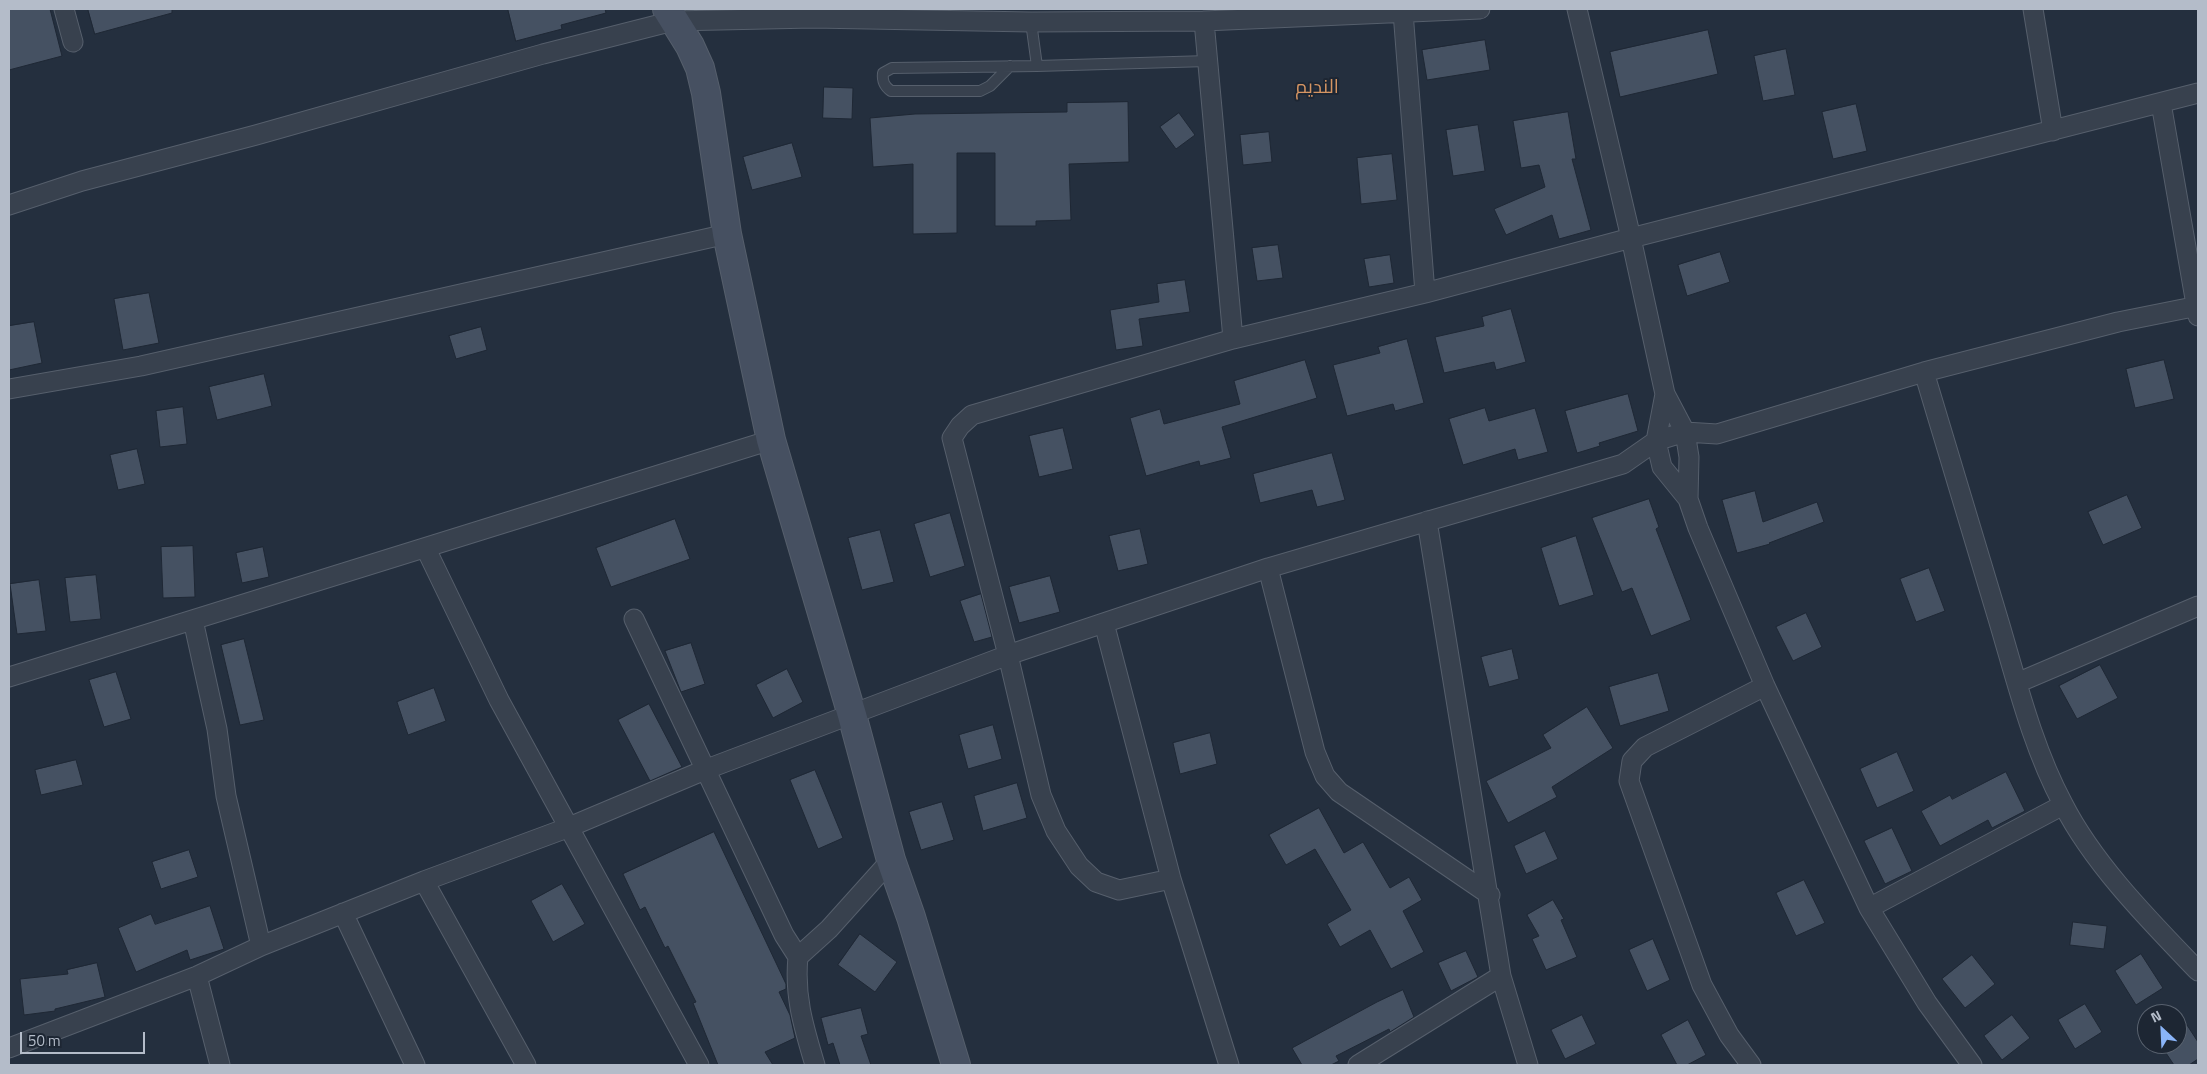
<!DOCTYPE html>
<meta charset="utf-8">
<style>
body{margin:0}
#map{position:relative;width:2207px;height:1074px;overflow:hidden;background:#242f3e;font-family:"Titillium Web",sans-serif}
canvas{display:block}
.frame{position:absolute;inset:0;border:10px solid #b4bcc9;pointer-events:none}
.north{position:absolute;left:2137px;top:1004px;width:50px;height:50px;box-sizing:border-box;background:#1d2633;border:1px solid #59626f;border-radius:50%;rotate:335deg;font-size:14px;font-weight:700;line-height:20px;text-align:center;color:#b4bcc9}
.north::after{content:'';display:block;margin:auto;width:18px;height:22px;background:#8ab4f8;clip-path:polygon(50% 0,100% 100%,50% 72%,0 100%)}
.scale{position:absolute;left:20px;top:1032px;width:125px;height:22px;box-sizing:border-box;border:2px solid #b4bcc9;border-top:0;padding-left:6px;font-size:15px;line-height:18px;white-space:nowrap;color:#b4bcc9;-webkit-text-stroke:4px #1d2633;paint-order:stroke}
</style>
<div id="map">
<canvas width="2207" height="1074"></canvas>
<div class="frame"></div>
<div class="north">N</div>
<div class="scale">50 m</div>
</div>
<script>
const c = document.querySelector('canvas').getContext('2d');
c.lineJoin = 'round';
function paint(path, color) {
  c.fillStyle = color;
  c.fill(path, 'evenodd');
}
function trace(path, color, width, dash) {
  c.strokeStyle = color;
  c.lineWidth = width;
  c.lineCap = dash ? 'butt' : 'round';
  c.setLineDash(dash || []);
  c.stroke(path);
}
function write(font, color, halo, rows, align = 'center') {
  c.font = font + ' "Titillium Web",Cairo,sans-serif';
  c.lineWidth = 4;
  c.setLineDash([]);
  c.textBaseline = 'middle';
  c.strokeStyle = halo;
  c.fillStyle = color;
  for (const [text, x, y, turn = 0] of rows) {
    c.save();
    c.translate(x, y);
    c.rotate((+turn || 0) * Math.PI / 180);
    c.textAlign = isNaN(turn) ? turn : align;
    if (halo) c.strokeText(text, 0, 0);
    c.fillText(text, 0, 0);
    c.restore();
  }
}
const building = new Path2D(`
 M9,9H50L62,56L9,70Z
 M88,9H172V13L95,34Z
 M508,9H605L606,13L561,25L562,29L516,41Z
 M1708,30L1718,74L1620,97L1610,52Z
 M1485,40L1490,70L1427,80L1422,50Z
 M1786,49L1795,95L1763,101L1754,56Z
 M824,87L853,88L852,119L823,118Z
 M1128,102L1129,162L1069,164L1071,220L1036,221V226H995V153H957V233L913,234V164L873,167L870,118L915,114L1067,112V103Z
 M1856,104L1867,151L1833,159L1822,112Z
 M1568,112L1576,159H1572L1591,230L1559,239L1552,215L1506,235L1494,209L1545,187L1539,165L1521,168L1513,121Z
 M1179,113L1195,135L1176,149L1160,127Z
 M1478,125L1485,171L1453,176L1446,130Z
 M1269,132L1272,162L1243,165L1240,135Z
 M792,143L802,177L752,190L743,157Z
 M1392,154L1397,200L1361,204L1357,158Z
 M1278,245L1283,278L1257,281L1252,248Z
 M1720,252L1730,282L1687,296L1678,265Z
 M1390,255L1394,283L1369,287L1364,259Z
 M1185,280L1190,312L1139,319L1143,346L1116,350L1110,310L1159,302L1157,284Z
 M149,293L159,343L123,350L114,299Z
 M1511,309L1526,362L1496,370L1494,362L1444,373L1435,337L1484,326L1482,317Z
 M34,322L42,363L9,370V326Z
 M481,327L487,350L456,359L449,336Z
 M1407,339L1424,403L1395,411L1393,404L1347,416L1333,365L1380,353L1378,347Z
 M1305,360L1317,398L1222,427L1231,458L1200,466L1199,461L1146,476L1130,418L1160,409L1164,424L1240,404L1234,381Z
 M2164,360L2174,399L2135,408L2126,369Z
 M264,374L272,406L217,420L209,387Z
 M1628,394L1638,431L1599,443L1600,446L1577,453L1565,411Z
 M183,407L187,444L160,447L156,411Z
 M1485,408L1489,421L1535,408L1548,452L1518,460L1515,449L1463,465L1449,419Z
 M1063,428L1073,469L1039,477L1029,436Z
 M137,449L145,484L118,490L110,455Z
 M1332,453L1345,500L1317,507L1312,490L1260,503L1253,474Z
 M1755,491L1763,522L1817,502L1824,522L1769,543L1770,544L1737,553L1722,500Z
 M2127,495L2142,528L2103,545L2088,512Z
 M1649,499L1659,527L1656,529L1691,620L1651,636L1632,588L1622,592L1592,518Z
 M950,513L965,566L930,577L914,524Z
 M675,519L690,559L611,587L596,548Z
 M1140,529L1148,564L1118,571L1109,536Z
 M880,530L894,582L862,590L848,538Z
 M1576,536L1594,595L1559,606L1541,548Z
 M193,546L195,597L163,598L161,547Z
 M263,547L269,577L242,583L236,553Z
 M1929,568L1945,611L1916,622L1900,579Z
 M96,575L101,619L70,622L65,578Z
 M1050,576L1060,612L1019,623L1009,587Z
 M39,580L46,631L17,634L10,584Z
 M981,594L992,637L974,642L960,601Z
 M1806,613L1822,647L1793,661L1776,627Z
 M244,639L264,720L240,725L221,645Z
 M691,643L705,684L681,692L665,651Z
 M1512,649L1519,679L1489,687L1481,657Z
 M2100,665L2118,698L2077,719L2059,686Z
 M787,669L803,702L773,718L756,685Z
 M116,672L131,719L104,727L89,680Z
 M1658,673L1669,711L1620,726L1609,687Z
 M434,688L446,721L408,735L397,702Z
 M649,704L682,767L650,781L618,720Z
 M1587,707L1613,748L1552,787L1557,797L1508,823L1486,781L1551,748L1543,735Z
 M993,725L1002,759L968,769L959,735Z
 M1210,733L1217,764L1180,774L1173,743Z
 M1897,752L1914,791L1877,808L1860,769Z
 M76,760L83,785L41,795L35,770Z
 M815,770L843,838L818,849L790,780Z
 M2006,772L2025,811L1992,828L1988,820L1940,846L1921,811L1950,795L1952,799Z
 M1017,783L1027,818L983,831L974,796Z
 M942,802L954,840L921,850L909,812Z
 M1319,808L1344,853L1363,842L1390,888L1409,877L1422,900L1403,911L1424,952L1391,969L1370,930L1340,947L1327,924L1351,910L1315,849L1286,865L1269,835Z
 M1892,828L1912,871L1885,884L1864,841Z
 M1545,831L1558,859L1526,874L1514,846Z
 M714,832L786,984V989L779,992L790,1015L795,1038L765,1052L773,1065H718L693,1003L696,1002L668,946L665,948L645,907L640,910L623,874Z
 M189,850L198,877L161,889L152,862Z
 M1804,880L1825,923L1796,936L1776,893Z
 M562,884L585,924L553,942L531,901Z
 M1553,900L1564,919L1561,920L1577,957L1546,970L1532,939L1539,936L1527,915Z
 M210,906L224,949L190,960L187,950L136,972L118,928L151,914L155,924Z
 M2073,922L2107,926L2104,949L2070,945Z
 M860,934L897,962L875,992L838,965Z
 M1653,939L1670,980L1647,991L1629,950Z
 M1466,951L1478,977L1451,991L1438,963Z
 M2141,954L2163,988L2136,1005L2115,971Z
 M1972,955L1995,984L1965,1008L1942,979Z
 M97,963L105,997L55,1009V1011L24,1015L20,979L68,974L67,970Z
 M1403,990L1414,1017L1390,1032L1389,1029L1336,1056L1339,1061L1331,1065H1302L1292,1048L1377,1002Z
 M2085,1004L2102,1032L2075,1049L2058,1020Z
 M861,1008L868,1034L861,1036L871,1065H840L833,1043L828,1045L821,1018Z
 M1582,1015L1596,1044L1565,1059L1551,1030Z
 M2012,1015L2030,1038L2002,1060L1984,1036Z
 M1688,1020L1706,1055L1687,1065H1677L1661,1035Z
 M2187,1025L2198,1042V1059L2189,1065H2174L2160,1044H2177V1032Z`);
const lane = new Path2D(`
 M1031,22L1037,66
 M1010,66L990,86L980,91H891C884,86 882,81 883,73L892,68L1037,66L1208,61`);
const street = new Path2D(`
 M64,9L73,42
 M1577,9L1631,238L1665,394L1685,432L1689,457L1688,499
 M2033,9L2053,131
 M1403,12L1425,293
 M1204,21L1233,339
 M2161,103L2198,316
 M9,205L82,181L256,135L543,54L673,21L813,18L1031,22L1204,21L1480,9
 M1924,372C1949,456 1974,539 1999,622C2017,683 2033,748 2063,804C2094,865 2151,922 2198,971
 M9,389L141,366L727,234
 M1665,394L1656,441L1662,467L1688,499L1698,528L1765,686L1869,908L1927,1003L1972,1065
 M1427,521L1501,976L1528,1065
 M426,549L499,700L699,1065
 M1268,568L1315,752L1325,776L1339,792L1490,895
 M634,619L784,935L798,957L829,929L891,860
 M193,620L217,729L226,796L261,946
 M1104,623L1171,879L1229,1065
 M9,677L771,440
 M2017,683L2198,606
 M1171,879L1119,890L1096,882L1079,866L1056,831L1041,795L1008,655L952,438L960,426L972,415L1233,339L1425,293L1631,238L2198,93
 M424,881L526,1065
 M1869,908L2063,805
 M343,913L415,1065
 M798,957C794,997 804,1028 815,1065
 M197,976L220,1065
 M9,1048L197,976L261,946L424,881L567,828L707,769L1008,655L1268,568L1623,464L1656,441L1685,432L1717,434L1924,372L2118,322L2198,306
 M1358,1065L1501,976
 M1751,1065L1729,1035L1702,985L1629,781L1632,761L1645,747L1765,686`);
const secondary = new Path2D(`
 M667,9L690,46L700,68L706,93L727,234L771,440L852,715L891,860L911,917L956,1065`);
const neighbourhoodNames = [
 ["النديم",1317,88]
];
paint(building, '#455162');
trace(building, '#1f2835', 1);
trace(lane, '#565f6c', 12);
trace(street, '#565f6c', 21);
trace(secondary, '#565f6c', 30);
trace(lane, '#38414e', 10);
trace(street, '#38414e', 19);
trace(secondary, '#465061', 28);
write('19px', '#d59563', '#1d2633', neighbourhoodNames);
</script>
